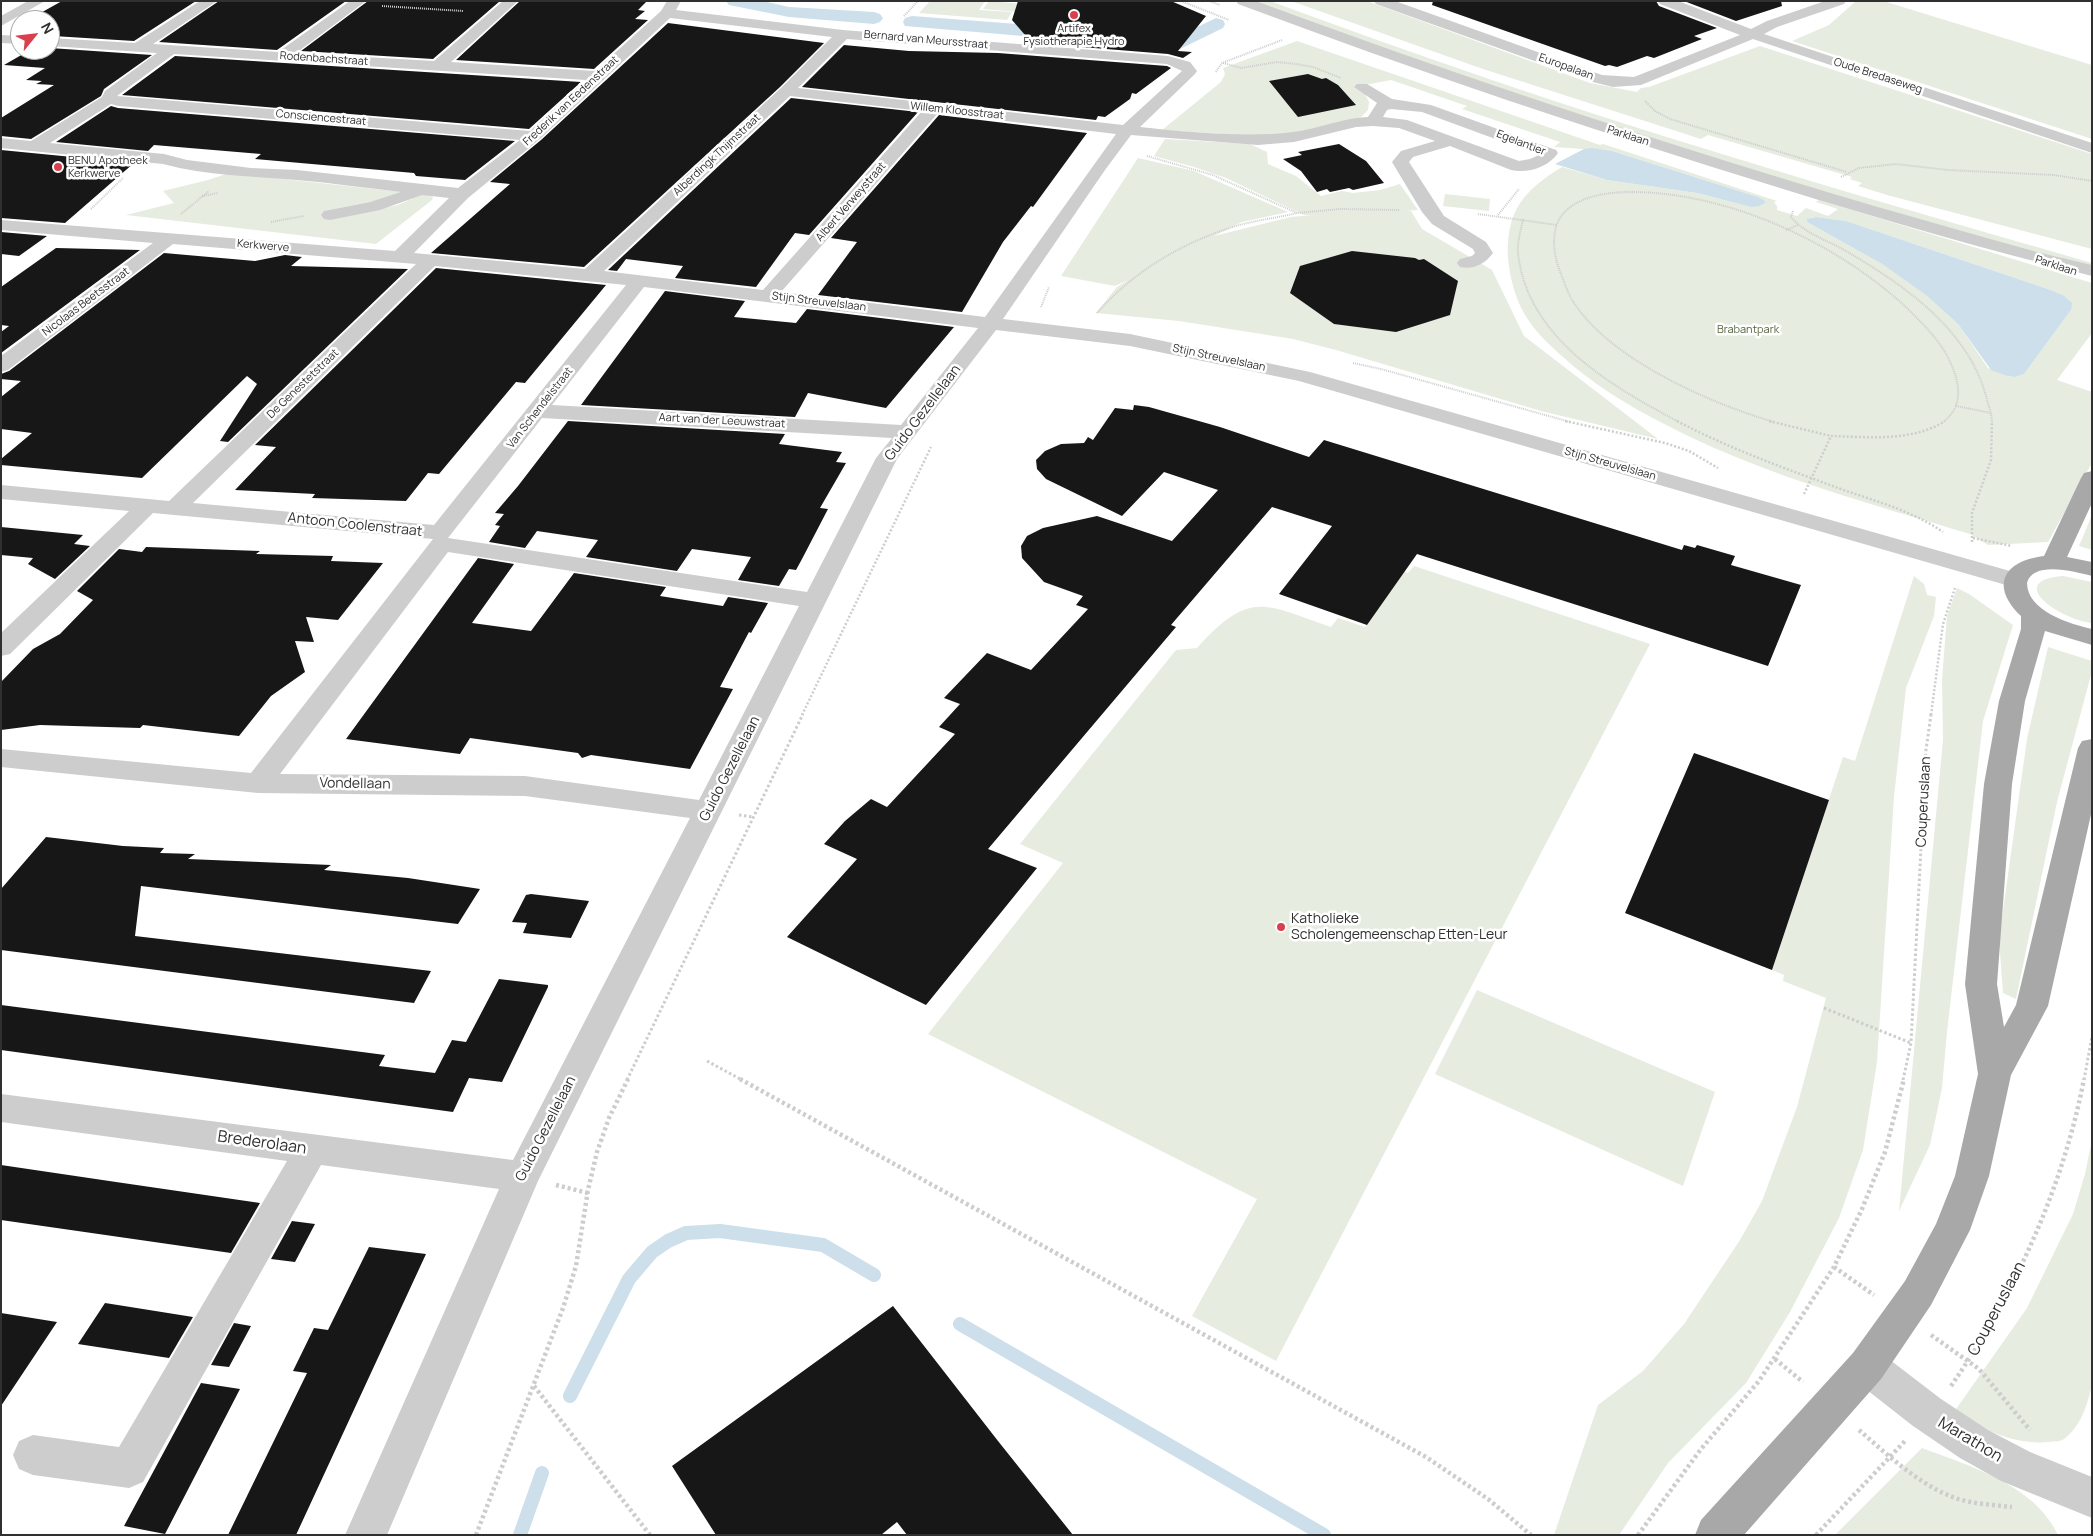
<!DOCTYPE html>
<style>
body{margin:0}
#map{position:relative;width:2093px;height:1536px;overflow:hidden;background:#fff;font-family:Manrope,sans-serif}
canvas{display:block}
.frame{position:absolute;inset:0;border:2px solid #303030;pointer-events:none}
.north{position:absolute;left:10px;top:10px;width:50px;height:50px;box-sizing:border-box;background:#fff;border:1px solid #acacac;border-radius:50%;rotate:61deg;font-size:14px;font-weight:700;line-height:20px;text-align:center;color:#303030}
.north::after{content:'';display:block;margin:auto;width:18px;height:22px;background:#da3f4d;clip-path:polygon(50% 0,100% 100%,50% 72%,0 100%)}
</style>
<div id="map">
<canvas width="2093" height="1536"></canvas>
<div class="frame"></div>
<div class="north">N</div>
</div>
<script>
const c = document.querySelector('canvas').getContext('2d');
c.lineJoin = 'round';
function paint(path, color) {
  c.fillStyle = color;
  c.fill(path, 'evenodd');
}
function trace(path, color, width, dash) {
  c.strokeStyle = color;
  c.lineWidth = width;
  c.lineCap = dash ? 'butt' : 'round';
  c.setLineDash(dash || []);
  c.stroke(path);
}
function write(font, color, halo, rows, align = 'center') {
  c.font = font + ' Manrope,sans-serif';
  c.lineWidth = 5;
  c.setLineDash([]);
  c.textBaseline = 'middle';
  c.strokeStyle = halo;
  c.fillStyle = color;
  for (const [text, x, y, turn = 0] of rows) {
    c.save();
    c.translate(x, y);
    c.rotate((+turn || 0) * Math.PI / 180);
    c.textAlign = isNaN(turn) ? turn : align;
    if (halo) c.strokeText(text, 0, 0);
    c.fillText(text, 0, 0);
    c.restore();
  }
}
const green = new Path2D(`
 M930,1H985L979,10L1012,12L1007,20L919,13Z
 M989,1L1024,4L1018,12L983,9Z
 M1256,1H1270C1419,56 1570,108 1722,154C1844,192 1968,227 2092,263V267L2010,246L1715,159L1467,78Z
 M1291,1H1367L1590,83L1637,92L1641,88L1649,87L1760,46L2092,154V249L1887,195L1858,186L1862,183L1850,179L1852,177L1708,135L1701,139L1483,69Z
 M1856,1H1883L2092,65V139L1792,41L1829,25Z
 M1297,41L1600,145L1603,144L1777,201L1774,202L1777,206V210L1797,216L1806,208L1828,216L1838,209L1816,202L1819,200L2092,283V333L2057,380L2092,392V463L2048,542L1988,545L1970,534C1871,504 1771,477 1678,431C1640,412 1604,392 1572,365C1555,350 1537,335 1525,315C1515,298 1510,278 1508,258C1506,211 1523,191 1562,167L1607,180L1697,193L1751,207L1755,196L1612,151L1554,147L1560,142L1462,109L1467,106L1391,80L1354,87L1365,94L1369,102L1368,110L1361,117L1346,122L1270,137L1162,130L1221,82L1225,74L1223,68ZM1816,217L1846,221L2048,289L2063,295L2071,310L2024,374L2015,377L2007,376L1988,368L1958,324L1927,296L1882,264L1807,222L1810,218Z
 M1165,139L1250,144L1267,152L1268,164L1296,176L1321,196L1342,191L1353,193L1380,190L1400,184L1418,210L1404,211H1411L1422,229L1492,270L1524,336L1658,439L1541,411L1336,350L1293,339L1179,321L1096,313L1117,287L1128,280L1115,286L1061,276L1138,158L1194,171L1288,212L1242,222L1214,236L1291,217L1313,215H1304L1226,178L1194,167L1154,156Z
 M229,173L402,192L374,201L325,211L329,220L398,205L423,194L433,197L432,200L376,244L126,215L174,203L163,191L208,180Z
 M1445,194L1490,199L1489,211L1443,206Z
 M2092,515V550L2079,546Z
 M1414,566L1650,644L1276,1361L1192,1316L1257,1199L928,1034L1063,863L1020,844L1176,650L1197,648C1250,589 1264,604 1331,627L1338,618L1365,627L1402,571L1408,573Z
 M1914,576L1924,584L1927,595L1936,597L1934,616L1906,688L1894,797L1877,1062L1863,1150L1839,1218L1790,1312L1746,1383L1668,1463L1619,1535H1554L1598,1405L1643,1371L1684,1324L1740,1240L1762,1201L1797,1107L1826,998L1783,981L1784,975L1772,970L1843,757L1855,761Z
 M2063,576L2092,582V623C2061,620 2003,581 2063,576Z
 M1957,588L1969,594L2013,625L1983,721L1947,1032L1942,1088L1930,1145L1899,1211L1943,740L1942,679L1947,616Z
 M2048,647L2092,661V671L2057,802L2016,999L2003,993L1999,939L2027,739Z
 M1477,990L1715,1092L1683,1186L1435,1074Z
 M2092,1140V1385C2087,1406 2081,1426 2064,1439C2060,1442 2054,1441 2049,1442C2014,1445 1983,1430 1954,1412L2027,1308L2073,1214L2085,1174Z
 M1922,1448C1970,1466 2035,1485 2058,1535H1835Z`);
const water = new Path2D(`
 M1591,148L1612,151L1755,196L1764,200L1765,203L1759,206L1751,207L1697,193L1607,180L1555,164L1584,149Z
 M1816,217L1846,221L2048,289L2063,295L2072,303L2071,310L2024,374L2015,377L2007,376L1991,370L1958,324L1927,296L1882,264L1807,222V219Z`);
const stream = new Path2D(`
 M960,1324L1324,1535
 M570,1396L629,1279L652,1252L668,1241L686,1233L720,1231L823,1245L874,1275
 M520,1535L542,1473`);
const canal = new Path2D(`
 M726,1H763L789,7L874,12L880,14L883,18L880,22L874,24L789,17L729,5Z
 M912,16L1070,28L1077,30L1079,34L1077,38L1070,40L905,26L903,22L905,18Z
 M1216,18L1223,20L1225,24L1223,28L1180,49L1136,46L1129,44L1127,40L1129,36L1136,34L1177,37Z`);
const building = new Path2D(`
 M62,1H196L134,41L53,36L57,34H50V20H28Z
 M219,1H346L277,50L159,42Z
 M368,1H500L433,59L301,51Z
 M520,1H647L638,10L645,11L635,19L648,20L594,69L456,60Z
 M1018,1H1171L1206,16L1178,51L1192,52L1183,58L1168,54L1032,43L1012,20Z
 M1433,1H1656L1659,6L1717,28L1694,36L1702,39L1654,58L1647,56L1617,67L1609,65L1605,66L1432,5Z
 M1684,1H1781L1782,6L1736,21Z
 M668,23L824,43L780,87L584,267L431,253L510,184L490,182L541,140Z
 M844,45L909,51L998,53L1167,66L1171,68L1136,94L1132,93L1130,99L1105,117L1098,116L1096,120L802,87Z
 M50,48L152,55L104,89L101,96L31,139L1,136V118L54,85L36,84L42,81L26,80L45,68L4,65L30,50H50Z
 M175,56L581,82L529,129L122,95Z
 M1308,74L1322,79L1326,78L1338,85L1356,105L1298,117L1269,81Z
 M791,98L918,112L809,235L795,233L756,287L675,278L683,266L626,259L617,271L608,270Z
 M111,106L118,108L515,141L465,180L416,176L414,173L255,159L261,154L154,145L148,151L56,142Z
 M939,115L1087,133L1033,207L1031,206L1003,242L962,312L818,295L857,242L831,238Z
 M1339,144L1366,161L1384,183L1353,190L1349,188L1330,192L1327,189L1317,192L1301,171L1283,159L1302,155L1298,152Z
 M1,150L134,163L65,223L1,218Z
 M1,232L47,236L19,256L1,254Z
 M56,248L140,250L1,353V332L9,326L1,325V287Z
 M1352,251L1415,258L1419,260L1424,259L1458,281L1450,315L1396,332L1334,324L1290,293L1300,266Z
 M164,253L255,261L285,255L302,257L291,266L408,269L228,442L220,441L257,384L247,376L142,478L1,465V459L32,433L1,429V397L21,381L1,379V374L9,371Z
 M436,268L606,285L525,383L516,382L439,474L428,473L406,501L312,498L315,494L235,490L276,447L255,445Z
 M665,291L745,301L734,317L796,323L807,309L954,327L886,408L808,393L795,417L581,405Z
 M1134,405L1149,407L1220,427L1309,457L1324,440L1682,550L1684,545L1695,548L1697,545L1735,556L1731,565L1801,585L1768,666L1417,554L1367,625L1279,594L1332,526L1272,507L1171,625L1176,627L988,849L1037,868L926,1005L787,937L857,859L824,844L845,821L871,799L887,807L955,734L939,727L960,704L944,698L987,653L1031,670L1088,609L1076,605L1083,596L1044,582L1022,558L1021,546L1027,536L1043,528L1097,516L1172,541L1218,490L1164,472L1122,516L1046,479L1037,469L1036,460L1045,451L1061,444L1084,443L1088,437L1093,440L1115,408L1133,410Z
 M568,421L785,434L779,444L842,452L836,462L846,463L820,508L828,509L802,559L796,570L789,569L779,586L738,580L751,557L692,549L677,571L586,557L598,540L537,531L525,548L489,542L500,526L495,525L504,514L495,513L518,486Z
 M1,527L83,535L74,544L90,546L55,579L28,564L33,558L1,555Z
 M146,547L260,551L256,554L333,556L331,561L383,563L338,620L306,617L314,642L295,641L305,672L271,696L239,736L143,725L140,728L40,725L1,730V682L33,649L60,634L93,600L77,591L119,549L142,552Z
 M478,558L514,564L472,623L531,631L574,573L666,587L660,596L723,606L728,597L768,603L751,633L749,632L720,687L733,689L690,769L591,755L582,758L578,753L470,738L460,754L346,739Z
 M1694,753L1829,800L1772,970L1625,913Z
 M46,837L123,846L164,848L160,853L195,854L188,859L331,865L324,870L408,878L480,889L458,924L141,886L135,936L431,971L414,1003L1,950V889Z
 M531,894L589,901L571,938L523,933L527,923L512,922L526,895Z
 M499,979L548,985V987L502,1082L469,1078L453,1112L1,1050V1005L385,1055L379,1066L435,1073L452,1040L466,1042Z
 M1,1165L116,1182L260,1203L231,1253L203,1249L1,1220Z
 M292,1221L315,1224L295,1262L271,1259Z
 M369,1247L426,1254L296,1535H228L307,1373L293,1371L314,1328L328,1330Z
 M105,1303L124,1306L193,1317L169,1358L78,1344Z
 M893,1306L998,1441L1073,1535H907L897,1522L881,1535H716L672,1466Z
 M1,1313L57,1322L1,1406Z
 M234,1323L251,1326L229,1367L211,1365Z
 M201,1383L240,1389L165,1534L124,1526Z`);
const pathFar3 = new Path2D(`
 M1181,1L1229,20
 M1209,1L1220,5
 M382,6L463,11
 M904,16L918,1
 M1223,63L1241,68L1277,62L1296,64L1313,67L1341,78
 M1216,72L1222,63L1282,40
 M1645,101L1655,111L1670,119L1847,172
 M1147,156L1213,175L1297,213L1340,209L1400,210
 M1841,177L1859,168L1896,164L1948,170L2054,175L2092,181
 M202,196L218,193
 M91,209L123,178
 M1793,211L1791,217C1805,234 1827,240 1846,251C1904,285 1970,330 1987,400C1989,407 1992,415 1992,422
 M181,214L209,191
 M1478,214L1557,225
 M1498,215L1519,189
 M1523,219C1521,230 1517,242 1518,253C1527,338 1611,386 1679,422
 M271,222L304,216
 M1786,230L1798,225
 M1041,307L1049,287
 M1097,313C1134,271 1183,242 1236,226C1256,220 1277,218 1297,213
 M1353,363L1381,369L1570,422
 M1956,406L1991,413
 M1774,422C1709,403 1606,358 1571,298C1567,290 1564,282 1561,274C1555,259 1551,241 1557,224C1568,197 1605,192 1631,192C1729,192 1840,244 1910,311C1927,328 1945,346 1953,369C1961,388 1961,409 1943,422`);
const pathFar2 = new Path2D(`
 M1565,421L1665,443L1689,451L1718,468
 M1677,421C1728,448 1784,468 1838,488C1874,501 1911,510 1943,532
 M1769,421L1831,436
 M1831,436C1867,437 1913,442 1945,421
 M1804,494L1831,436
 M1973,538L2012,546
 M1972,542V513L1991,460L1992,421
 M802,715L931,447
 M1931,715L1943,624L1955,588`);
const pathFar1 = new Path2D(`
 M739,815L753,817
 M1824,1008L1911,1043
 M707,1061L742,1080
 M627,1080L803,714
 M1903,1080L1911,1043L1926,750L1931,714
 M2084,1080L2092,1036`);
const path = new Path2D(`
 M740,1079L1426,1457L1488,1499L1531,1535
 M556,1185L588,1193
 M1834,1267L1874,1295
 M1931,1335L1979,1369L2030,1430
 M1775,1359L1803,1382
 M534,1386L650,1535
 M1951,1386C2014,1295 2063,1188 2084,1079
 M1859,1430C1889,1456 1920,1486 1958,1499C1975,1504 1994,1505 2012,1507
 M476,1535L563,1308L576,1266L588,1190L597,1152L609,1118L628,1079
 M1638,1535L1701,1449L1759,1381L1834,1267L1862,1209L1885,1152L1904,1079
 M1816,1535L1905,1441`);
const minor = new Path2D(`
 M28,1H45L1,26V16Z
 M200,1H217L153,44L278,52L350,1H366L296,53L434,61L503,1H518L451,62L595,71L661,11L667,1H681L676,10L843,30L1168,56L1190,62L1197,71L1195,74L1140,127C1186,132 1247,138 1293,132C1318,129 1342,118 1368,117L1377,103L1354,87L1357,84H1367L1392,99L1431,105L1556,150L1558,153C1549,167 1527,174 1511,170L1450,146L1413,157L1409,162L1444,216L1486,242L1493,253C1485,264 1473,270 1460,267L1457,263L1460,259L1472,256L1475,253L1473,249L1432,224L1422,212L1392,162L1401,151L1435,141L1399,128L1373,126L1356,127L1294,142L1258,145L1131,135L1105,170L1003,319L1130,334L1310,372L2024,575L2027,580L2024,585L2015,587L2006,585L1299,381L1130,346L996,330L897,459L538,1181L387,1535H345L499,1189L321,1165L143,1482L129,1488L33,1475L19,1469L13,1455L19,1441L33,1435L119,1447L287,1161L1,1122V1094L513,1160L690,818L525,796L258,793L1,767V749L251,773L433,539L153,513L10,654L1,656V633L129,511L1,499V485L169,501L416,264L173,244L8,370L1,372V356L153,243L1,230V220L395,251L449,198L422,195L380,210L330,220L324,219L321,215L324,211L370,202L401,192C366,188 332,183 297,180C252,176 207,176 163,164L1,148V138L31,141L102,97L105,91L157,53L50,46V38L135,43ZM670,18L832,37L781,88L585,269L414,253L468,198L540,139ZM847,39L1167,64L1182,71L1123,125L798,88ZM174,54L586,80L530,131L117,96ZM790,96L922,111L763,290L604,271ZM111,104L118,106L520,140L458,188L297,170L251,168L187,160L164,154L50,143ZM1391,109L1422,112L1539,155L1530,159L1519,161L1407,120L1383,117L1387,110ZM938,113L1116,134L985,317L781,292ZM435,266L626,285L434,525L193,503ZM644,287L978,328L901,425L552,405ZM542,418L892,438L876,458L807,592L448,538ZM448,552L799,606L699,800L525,776L280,774Z
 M1236,1H1256C1507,94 1762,176 2019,247C2043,254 2068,259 2092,265V276C1987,250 1883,220 1780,188C1597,132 1417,71 1238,4Z
 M1374,1H1395L1602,75L1634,77L1740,35L1660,4L1658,1H1678L1751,29L1767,21L1825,1H1846L1844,4L1777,27L1764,34L2092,143V153L1753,39L1641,85L1613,87L1593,82L1376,4Z
 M1,35L20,36V44L1,43Z
 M1867,1347L1881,1353L1941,1399L1988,1430L2030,1452L2092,1477V1518L2001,1481L1960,1458L1913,1426L1853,1379L1848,1366L1853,1353Z`);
const major = new Path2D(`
 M2092,471V503L2067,557L2092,562V576C2076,572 2033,560 2027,583C2027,611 2070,624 2092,629V645L2045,631L2025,701L2012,784L1997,984L2004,1027L2016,1005L2078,748L2082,741L2092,739V810L2048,1006L2011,1075L1989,1176L1970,1230L1931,1305L1881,1379L1744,1535H1695L1701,1520L1853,1353L1905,1281L1936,1224L1955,1176L1978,1074L1965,984L1984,784L1999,701L2021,629V616C1990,586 2003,561 2044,556L2081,478L2084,473Z`);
const markers = [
 [1074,15,5,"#da3f4d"],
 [58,167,5,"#da3f4d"],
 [1281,927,5,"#da3f4d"]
];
const farPoinames = [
 ["Artifex",1074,29],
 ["Fysiotherapie Hydro",1074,42],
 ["BENU Apotheek",68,161,"left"],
 ["Kerkwerve",68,174,"left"]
];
const farStreetnames = [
 ["Bernard van Meursstraat",926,40,5],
 ["Rodenbachstraat",324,59,4],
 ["Europalaan",1566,67,20],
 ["Oude Bredaseweg",1878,76,18],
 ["Frederik van Eedenstraat",571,101,-43],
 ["Willem Kloosstraat",957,111,6],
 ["Consciencestraat",321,118,5],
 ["Parklaan",1628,136,18],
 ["Egelantier",1521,143,21],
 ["Alberdingk Thijmstraat",717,155,-43],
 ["Albert Verweystraat",851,202,-49],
 ["Kerkwerve",263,246,5],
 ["Parklaan",2056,266,18],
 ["Nicolaas Beetsstraat",86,302,-37],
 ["Stijn Streuvelslaan",819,302,7],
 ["Stijn Streuvelslaan",1219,358,12],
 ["De Genestetstraat",303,384,-44],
 ["Van Schendelstraat",540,408,-52],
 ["Aart van der Leeuwstraat",722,421,3],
 ["Stijn Streuvelslaan",1610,464,16]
];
const farParknames = [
 ["Brabantpark",1748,330]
];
const streetNames = [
 ["Guido Gezellelaan",923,413,-53],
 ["Antoon Coolenstraat",355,525,6],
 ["Guido Gezellelaan",730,769,-63],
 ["Vondellaan",355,784,1],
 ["Couperuslaan",1924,802,-87],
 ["Guido Gezellelaan",546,1129,-63]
];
const poiNames = [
 ["Katholieke",1291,919],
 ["Scholengemeenschap Etten-Leur",1291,935]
];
const nearStreetnames = [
 ["Brederolaan",262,1143,8],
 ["Couperuslaan",1997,1309,-62],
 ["Marathon",1970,1440,31]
];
paint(green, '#e6ecdf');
paint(water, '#ccdfea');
trace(stream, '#ccdfea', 14);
paint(canal, '#ccdfea');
paint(building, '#171717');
trace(pathFar3, '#cdcdcd', 2, [1, 1]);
trace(pathFar2, '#cdcdcd', 2.5, [2, 2]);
trace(pathFar1, '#cdcdcd', 3, [2.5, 2.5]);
trace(path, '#cdcdcd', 4.5, [3, 3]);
paint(minor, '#cdcdcd');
paint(major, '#a8a8a8');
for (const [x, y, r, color] of markers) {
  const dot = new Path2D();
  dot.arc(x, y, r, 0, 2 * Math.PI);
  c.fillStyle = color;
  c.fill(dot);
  trace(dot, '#fff', 2);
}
write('11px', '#303030', '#fff', farPoinames);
write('11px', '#303030', '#fff', farStreetnames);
write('11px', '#546940', '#fff', farParknames);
write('14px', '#303030', '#fff', streetNames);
write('14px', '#303030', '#fff', poiNames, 'left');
write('16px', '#303030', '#fff', nearStreetnames);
</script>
